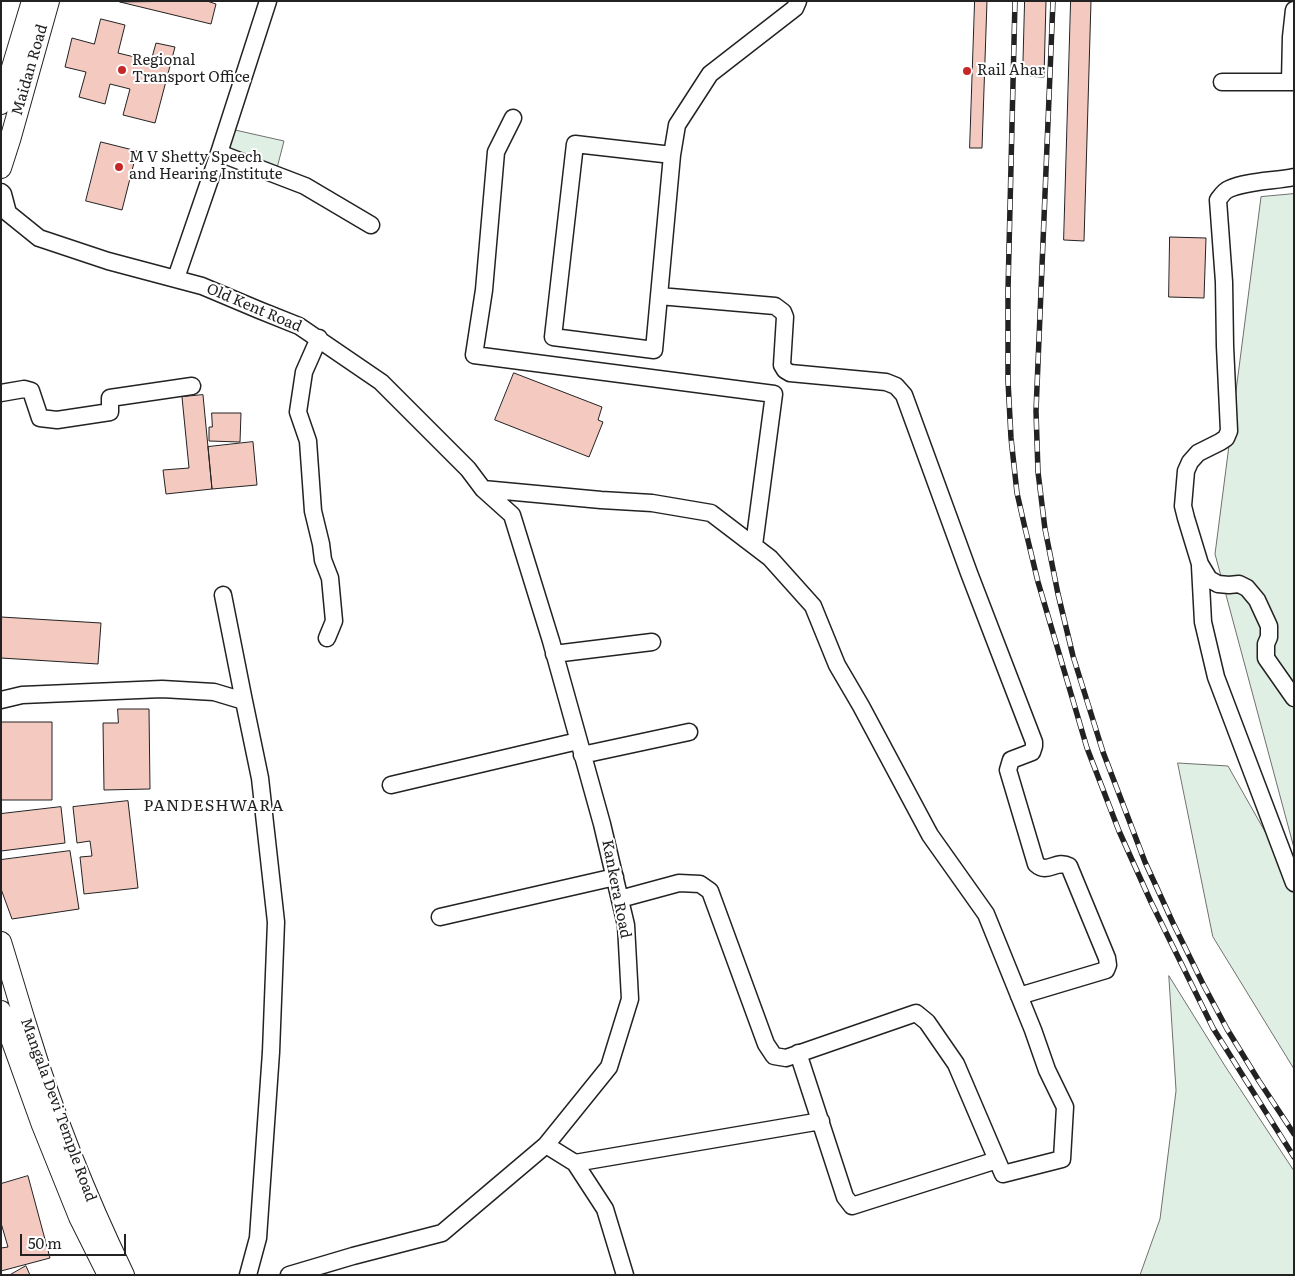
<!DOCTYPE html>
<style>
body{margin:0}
#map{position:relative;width:1295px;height:1276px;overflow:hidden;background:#fff;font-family:Literata,serif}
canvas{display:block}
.frame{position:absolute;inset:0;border:2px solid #222;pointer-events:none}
.scale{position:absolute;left:20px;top:1234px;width:106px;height:22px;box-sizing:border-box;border:2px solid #222;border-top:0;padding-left:6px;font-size:15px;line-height:18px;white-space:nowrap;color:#222;-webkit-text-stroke:4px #fff;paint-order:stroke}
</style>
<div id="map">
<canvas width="1295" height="1276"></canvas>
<div class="frame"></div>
<div class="scale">50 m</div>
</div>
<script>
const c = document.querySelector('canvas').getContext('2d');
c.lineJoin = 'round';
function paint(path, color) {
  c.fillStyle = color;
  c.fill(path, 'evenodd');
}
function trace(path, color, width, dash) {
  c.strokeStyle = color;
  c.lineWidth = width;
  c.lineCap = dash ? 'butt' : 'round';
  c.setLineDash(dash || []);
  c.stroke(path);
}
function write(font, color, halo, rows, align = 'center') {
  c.font = font + ' Literata,serif';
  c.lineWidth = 4;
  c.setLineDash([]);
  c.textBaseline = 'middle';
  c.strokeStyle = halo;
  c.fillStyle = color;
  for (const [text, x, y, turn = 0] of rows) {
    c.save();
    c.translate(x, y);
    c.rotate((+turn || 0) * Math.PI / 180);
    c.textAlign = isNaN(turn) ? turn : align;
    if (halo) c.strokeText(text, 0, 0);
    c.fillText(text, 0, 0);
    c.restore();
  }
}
const green = new Path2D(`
 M235,130L284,141L277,168L228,154Z
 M1294,194V848L1215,554L1261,197Z
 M1178,763L1228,766L1294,883V1069L1213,937Z
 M1169,976L1225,1066L1294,1171V1275H1140L1160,1219L1176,1091Z`);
const building = new Path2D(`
 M207,1L216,4L211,24L120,2Z
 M975,1H987L982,148H970Z
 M1025,1H1046L1044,77L1023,76Z
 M1071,1H1091L1084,241L1064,240Z
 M101,19L125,25L118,53L151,61L156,43L175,47L155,123L123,115L130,89L110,84L105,104L79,97L86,72L65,67L72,38L94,44Z
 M101,142L137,151L122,210L86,201Z
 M1170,237L1206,238L1204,298L1169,297Z
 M514,373L602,407L598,420L603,422L589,457L495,420Z
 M203,395L212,489L166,494L163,470L189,468L182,397Z
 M212,413H241L240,442L209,441V427H212Z
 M253,442L257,485L212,489L208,447Z
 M1,617L101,623L98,664L1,658Z
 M118,709H149L150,789L104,790L103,723H118Z
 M1,722H52V800H1Z
 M128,801L138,888L84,894L80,857L92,856L90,841L77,843L73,807Z
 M61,807L65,843L1,851V814Z
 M70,851L79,909L12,919L1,889V860Z
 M28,1176L50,1258L1,1271V1248L8,1247L1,1223V1184Z
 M26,1266L30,1275H10Z`);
const minor = new Path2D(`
 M1222,82H1294
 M1290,82L1291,37L1294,10
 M513,118L496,152L484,290L474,355L774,394L754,545
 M219,153L305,186L371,225
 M672,155L575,144L553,337L654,350L672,155L677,125L710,74L795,8L798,1
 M1294,177C1275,181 1246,181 1229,189C1224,191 1221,196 1218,200L1224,282L1225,346L1229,431L1226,438L1220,442L1198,453L1190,462L1186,471L1183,506L1186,518L1200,564L1209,579L1218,584L1229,585L1239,584L1247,588L1257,600L1269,626V637L1266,644V658L1294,698
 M1,192L3,194L8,213
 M8,213L39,238L108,261L202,286L259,310L299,326L381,382L468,469L483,489L512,515L551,641L602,824L626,925L630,999L609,1067L546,1145L442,1233L353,1256L289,1275
 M176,278L219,153L268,1
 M659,296L775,306L783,312L785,317L782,365L785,370L790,373L886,382L896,386L904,395L969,573L1034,742V746L1032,752L1011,760L1008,770L1036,864C1048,875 1056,859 1069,866L1107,958L1108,965L1106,970L1019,996
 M319,338L304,372L298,412L308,441L313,511L321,544L323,560L330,578L334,621L327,638
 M1,393L24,389L31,391L40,418L57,420L110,412V398L192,386
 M483,489L601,500L652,503L711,513L770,558L813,606L837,665L861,706L930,835L986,914L1033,1030L1047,1070L1065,1107L1062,1159L1003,1174L956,1064L927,1022L916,1013L786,1058L774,1056L766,1044L710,891L700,884L679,883L620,899
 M1200,566L1203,622L1216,677L1294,883
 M223,595L244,701
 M554,654L652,642
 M1,700L22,695L162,689L214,692L244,701L260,778L276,922L271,1052L258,1238L248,1275
 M582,755L689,732
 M391,785L578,741
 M440,917L615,877
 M798,1053L845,1197L852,1206L997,1160
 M546,1145L575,1163L605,1209L625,1275
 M575,1163L821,1121`);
const major = new Path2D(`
 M1,104L32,1
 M1,168L10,140L49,1
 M1,942C11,974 20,1006 30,1037C55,1119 87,1198 124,1275
 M1,1011L42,1125L79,1217L108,1275`);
const rail = new Path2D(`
 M1015,1L1008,290V381L1011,438L1017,493L1025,528L1038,582L1087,748L1119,831L1151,902L1213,1028L1294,1157
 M1053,1L1036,411L1038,472L1045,529L1058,594L1073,656L1103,752L1145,862L1173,923L1203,984L1227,1029L1259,1081L1294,1134`);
const markers = [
 [122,70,5,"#c62828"],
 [967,71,5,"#c62828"],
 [119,167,5,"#c62828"]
];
const poiNames = [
 ["Regional",132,61],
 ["Transport Office",132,78],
 ["Rail Ahar",977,71],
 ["M V Shetty Speech",129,158],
 ["and Hearing Institute",129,175]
];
const streetNames = [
 ["Maidan Road",30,70,-74],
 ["Old Kent Road",254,308,23],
 ["Kankera Road",616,889,79],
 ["Mangala Devi Temple Road",58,1110,70]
];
const neighbourhoodNames = [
 ["PANDESHWARA",214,806]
];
paint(green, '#e0efe3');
trace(green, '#6f6f6f', 1);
paint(building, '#f3c9c0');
trace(building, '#222', 1);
trace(minor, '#222', 19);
trace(major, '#222', 22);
trace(minor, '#fff', 16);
trace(major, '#fff', 20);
trace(rail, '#222', 5.5);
trace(rail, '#fff', 4, [11]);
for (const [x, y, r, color] of markers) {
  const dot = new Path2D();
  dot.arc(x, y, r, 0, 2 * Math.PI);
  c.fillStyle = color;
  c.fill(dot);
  trace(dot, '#fff', 2);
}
write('15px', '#222', '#fff', poiNames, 'left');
write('15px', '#222', '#fff', streetNames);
c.letterSpacing = '1px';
write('16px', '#222', '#fff', neighbourhoodNames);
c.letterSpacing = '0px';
</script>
